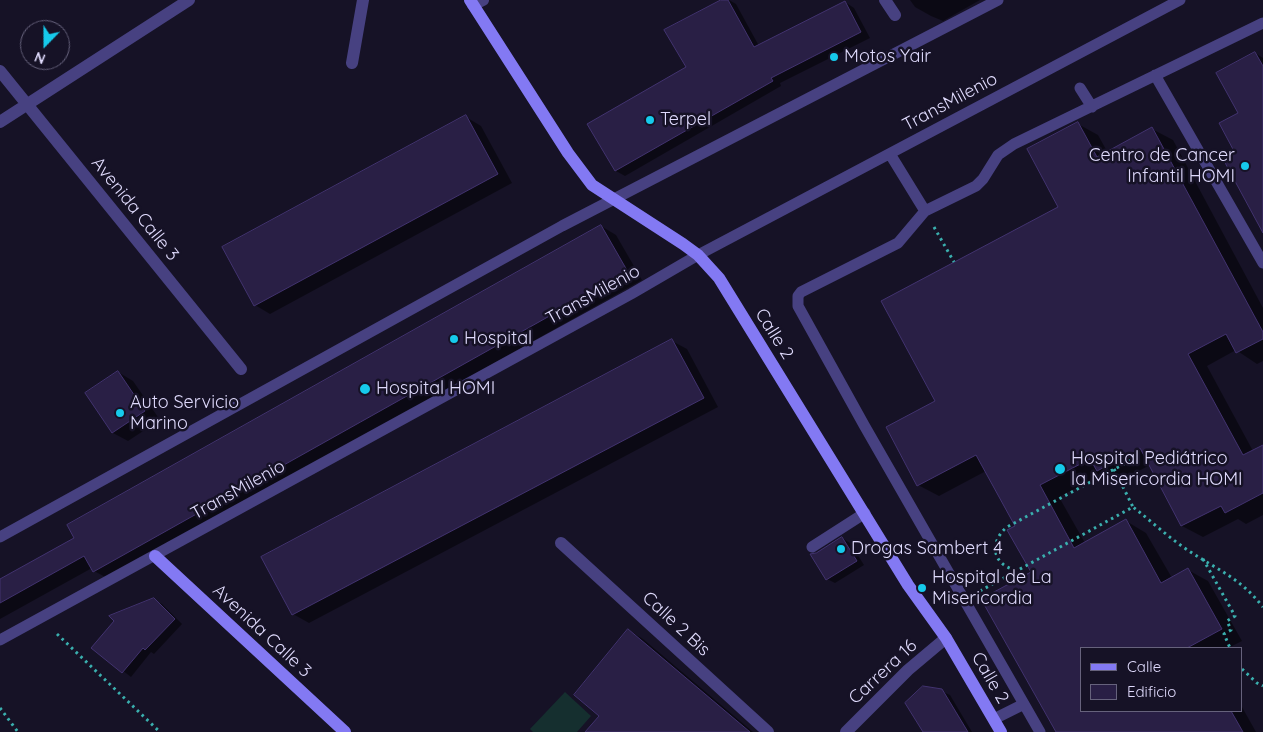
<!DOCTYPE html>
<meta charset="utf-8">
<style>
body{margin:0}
#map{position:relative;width:1263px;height:732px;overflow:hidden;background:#161226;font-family:Quicksand,sans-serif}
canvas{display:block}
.legend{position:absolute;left:1080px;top:647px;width:162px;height:65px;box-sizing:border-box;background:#161226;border:1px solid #66627c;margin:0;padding:6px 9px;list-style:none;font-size:15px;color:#dfdafc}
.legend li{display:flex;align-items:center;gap:10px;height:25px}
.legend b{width:25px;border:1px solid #66627c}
.north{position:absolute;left:20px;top:20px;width:50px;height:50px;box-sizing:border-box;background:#161226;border:1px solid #66627c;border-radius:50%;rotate:202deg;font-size:14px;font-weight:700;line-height:20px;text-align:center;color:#dfdafc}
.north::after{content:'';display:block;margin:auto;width:18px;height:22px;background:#16caeb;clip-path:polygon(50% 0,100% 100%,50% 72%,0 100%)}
</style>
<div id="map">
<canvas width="1263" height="732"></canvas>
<ul class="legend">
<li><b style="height:6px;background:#8379f3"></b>Calle</li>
<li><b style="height:14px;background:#291f45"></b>Edificio</li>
</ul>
<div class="north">N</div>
</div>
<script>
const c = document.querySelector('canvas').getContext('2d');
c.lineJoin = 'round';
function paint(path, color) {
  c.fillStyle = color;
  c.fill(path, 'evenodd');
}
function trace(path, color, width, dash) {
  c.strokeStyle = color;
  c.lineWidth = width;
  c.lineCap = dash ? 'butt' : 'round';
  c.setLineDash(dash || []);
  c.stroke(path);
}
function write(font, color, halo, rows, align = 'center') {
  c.font = font + ' Quicksand,sans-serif';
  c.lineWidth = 5;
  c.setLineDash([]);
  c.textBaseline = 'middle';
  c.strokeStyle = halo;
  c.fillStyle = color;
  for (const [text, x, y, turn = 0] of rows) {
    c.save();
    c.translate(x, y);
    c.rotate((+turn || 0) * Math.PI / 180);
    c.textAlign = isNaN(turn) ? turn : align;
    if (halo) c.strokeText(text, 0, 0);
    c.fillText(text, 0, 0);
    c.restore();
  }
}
const green = new Path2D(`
 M565,692L591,716L577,732H533L530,729Z`);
const shadow = new Path2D(`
 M724,0H729L736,4L759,46L845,2L854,8L870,38L780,83L781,86L625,176L616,171L688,68Z
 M910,0H980L943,21L931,16L915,7Z
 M1255,53L1263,58V230L1236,154L1240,114Z
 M466,117L481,126L512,183L270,314L255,305Z
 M1078,124L1098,135L1108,153L1152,129L1173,140L1263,308V361L1257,364L1236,350L1207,366L1253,451L1263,446V515L1246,524L1238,519L1203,537L1182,526L1150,465L1118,482L1103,474L1059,497L1085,543L1126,521L1146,533L1172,578L1188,570L1208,581L1242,641L1228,648H1082V711H1242V707L1256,732H1057L1033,572L1016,527L986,471L939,496L918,485L937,401L1060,208Z
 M601,226L616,235L642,280L109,579L94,571L92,568L0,619V581L76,539Z
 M672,341L687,349L718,407L309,623L293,614Z
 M118,372L133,381L160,420L128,441L113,433L87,394Z
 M842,538L850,543L864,565L835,583L827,579L816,555Z
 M153,600L162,604L182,624L154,654L151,652L131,677L93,648Z
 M628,630L643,639L753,732H587L600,716Z
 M941,691L950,695L972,732H925Z`);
const building = new Path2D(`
 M721,0H728L754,47L845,1L861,32L771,78L773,81L615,171L587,124L686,67L664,30Z
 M1255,52L1263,66V233L1223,159L1235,153L1219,123L1238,113L1216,73Z
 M466,115L498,174L254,306L222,247Z
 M1078,122L1097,157L1152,127L1263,332V339L1236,353L1226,334L1188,354L1243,455L1263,445V493L1225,513L1221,506L1181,526L1140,448L1097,471L1090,459L1040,485L1074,548L1126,519L1161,583L1188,568L1222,629L1187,648H1082V711H1231L1243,732H1056L981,599L1031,572L1007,530L1015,526L976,455L917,486L886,427L935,401L881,301L1058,207L1027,149Z
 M601,225L628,272L93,572L84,556L0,603V579L74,538L67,525Z
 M672,339L704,398L292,615L261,557Z
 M118,371L145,411L112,433L85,393Z
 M842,537L857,561L826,580L810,554L816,553Z
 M154,598L175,619L145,650L143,648L122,673L91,648L114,621L109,616Z
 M628,629L750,732H585L599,716L574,695Z
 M923,686L942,689L968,732H923L905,703Z`);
const path = new Path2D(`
 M934,227L954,262
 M1114,469L1133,507
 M1203,559L1235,616L1227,621L1231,630L1224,634L1230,648
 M1016,570C992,565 989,542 1007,527L1133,459
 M980,591L1133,507C1151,521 1169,538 1189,551C1218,570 1240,578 1263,607
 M57,634L160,732
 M1242,669L1257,683L1263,686
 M0,708L18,732`);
const lane = new Path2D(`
 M1155,75L1263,263
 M1080,88L1092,107
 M890,154L925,211
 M0,537L562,226L998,0
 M812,547L865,513
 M0,640L631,294L698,255L1180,0
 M994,719L1024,704
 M1040,732L864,425L798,306V296L801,292L898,243L925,211L976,186L983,179L998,155L1014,144L1263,23`);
const street = new Path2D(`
 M885,0L895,15
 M473,5L483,0
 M352,63L363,0
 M0,71L241,369
 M0,122L189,0
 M561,543L768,732
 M846,732L908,670L946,638`);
const secondary = new Path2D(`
 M470,0L568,153L592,185L683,244L698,255L719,278L908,585L946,638L1001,732
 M155,556L345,732`);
const markers = [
 [834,57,5,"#16caeb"],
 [650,120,5,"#16caeb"],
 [1245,166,5,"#16caeb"],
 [454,339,5,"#16caeb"],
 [365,389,6,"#16caeb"],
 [120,413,5,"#16caeb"],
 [1060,469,6,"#16caeb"],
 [841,549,5,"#16caeb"],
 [922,588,5,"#16caeb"]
];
const poiNames = [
 ["Motos Yair",844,57],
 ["Terpel",660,120],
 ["Centro de Cancer",1235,156,"right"],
 ["Infantil HOMI",1235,177,"right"],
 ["Hospital",464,339],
 ["Hospital HOMI",376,389],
 ["Auto Servicio",130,403],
 ["Marino",130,424],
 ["Hospital Pediátrico",1071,459],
 ["la Misericordia HOMI",1071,480],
 ["Drogas Sambert 4",851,549],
 ["Hospital de La",932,578],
 ["Misericordia",932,599]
];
const streetNames = [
 ["TransMilenio",950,102,-28],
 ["Avenida Calle 3",135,209,51],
 ["TransMilenio",593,295,-29],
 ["Calle 2",774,334,58],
 ["TransMilenio",238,490,-29],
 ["Calle 2 Bis",676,624,43],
 ["Avenida Calle 3",262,631,43],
 ["Carrera 16",883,672,-43],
 ["Calle 2",990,678,60]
];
paint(green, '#152f2f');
paint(shadow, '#0007');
paint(building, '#291f45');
trace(building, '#42336f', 1);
trace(path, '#3aafae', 3, [2.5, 4]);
trace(lane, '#474181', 11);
trace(street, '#474181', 12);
trace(secondary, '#8379f3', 12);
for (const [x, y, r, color] of markers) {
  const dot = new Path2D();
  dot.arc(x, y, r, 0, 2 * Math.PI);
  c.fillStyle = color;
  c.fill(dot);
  trace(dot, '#161226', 2);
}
write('18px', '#dfdafc', '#161226', poiNames, 'left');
write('18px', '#dfdafc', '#161226', streetNames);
</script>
